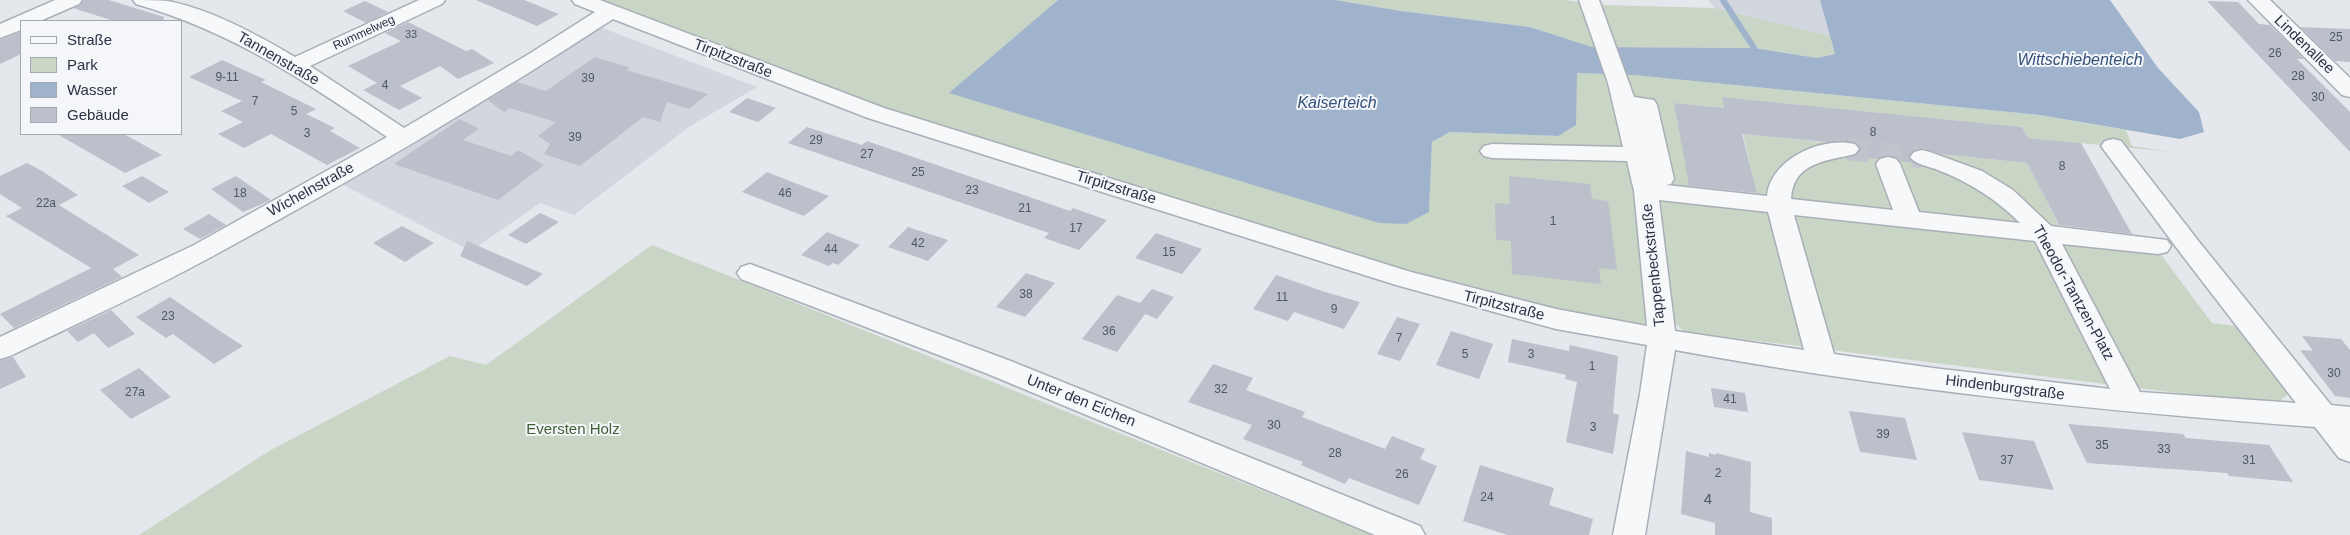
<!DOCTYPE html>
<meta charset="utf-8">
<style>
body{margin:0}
#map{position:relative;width:2350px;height:535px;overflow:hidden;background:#e4e7ec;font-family:Arial,sans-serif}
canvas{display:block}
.legend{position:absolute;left:20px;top:20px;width:162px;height:115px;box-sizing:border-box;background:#f4f6f9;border:1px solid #a4a8b1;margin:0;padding:6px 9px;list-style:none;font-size:15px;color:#2b3445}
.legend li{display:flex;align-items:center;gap:10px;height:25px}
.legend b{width:25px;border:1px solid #a4a8b1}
</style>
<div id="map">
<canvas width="2350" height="535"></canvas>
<ul class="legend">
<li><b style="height:6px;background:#f7f8fa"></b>Straße</li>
<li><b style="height:14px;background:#c9d6c5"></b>Park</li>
<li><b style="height:14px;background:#9fb4cc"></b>Wasser</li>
<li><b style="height:14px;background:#bbc0ca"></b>Gebäude</li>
</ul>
</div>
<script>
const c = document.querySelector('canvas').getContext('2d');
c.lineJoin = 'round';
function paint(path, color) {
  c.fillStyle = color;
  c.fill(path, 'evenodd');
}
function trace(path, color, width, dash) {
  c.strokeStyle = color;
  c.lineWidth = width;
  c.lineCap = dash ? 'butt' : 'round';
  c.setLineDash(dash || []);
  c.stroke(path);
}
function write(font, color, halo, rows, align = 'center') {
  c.font = font + ' Arial,sans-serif';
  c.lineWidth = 4;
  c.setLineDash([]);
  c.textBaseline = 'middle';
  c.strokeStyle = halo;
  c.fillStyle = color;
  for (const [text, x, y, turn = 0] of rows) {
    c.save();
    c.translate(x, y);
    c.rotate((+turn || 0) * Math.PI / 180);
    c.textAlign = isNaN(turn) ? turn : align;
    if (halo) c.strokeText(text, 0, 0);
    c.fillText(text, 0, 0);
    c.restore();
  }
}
const built = new Path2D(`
 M1709,0H1820L1830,36L1714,8Z
 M592,24L757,87L689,127L574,215L540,203L471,251L332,179Z`);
const green = new Path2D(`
 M589,0H1058L950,93L1429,212L1432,142L1450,132L1558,136L1576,73L1633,75L2040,115L2126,130L2132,146L2173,152L2028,138L2022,127L1722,97L1724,108L1674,103L1690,188L1757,195L1743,134L2027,163L2060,228L2133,236L2159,252L2212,323L2236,326L2290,392L2275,405L1685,332L1673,322L1661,339L1556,319L876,113Z
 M1335,0H1563L1606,5L1714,8L1830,36L1835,54L1817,58L1754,48L1592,47L1530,27L1401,11Z
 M652,245L1373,535H139L269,451L450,356L486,365Z`);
const water = new Path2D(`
 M1058,0H1335L1401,11L1530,27L1592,47L1754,48L1817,58L1835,54L1820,0H2110L2158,68L2199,112L2204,132L2180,139L2040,115L1633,75L1577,73L1576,125L1558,136L1450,132L1432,142L1429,212L1406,224L1379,223L949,93Z`);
const stream = new Path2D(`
 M1723,0L1754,48`);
const building = new Path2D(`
 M84,0H109L164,17V21H114L73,8L80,5Z
 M476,0H524L559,14L537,26Z
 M365,1L388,12L366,23L343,11Z
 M2207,1L2238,2L2259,24L2270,25L2304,59H2297L2350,112V152Z
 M408,22L466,51L472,49L494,63L458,79L440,66L400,86L422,98L399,110L363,90L377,83L348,66L401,41L385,33Z
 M2300,27L2350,29V62L2335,61Z
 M21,32V54L0,64V40Z
 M595,57L630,68L626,70L708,94L689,109L667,102L660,122L643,117L580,166L544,154L550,144L538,136L556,122L510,108L504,112L488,100L517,82L546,91Z
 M222,60L266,80L261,82L316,109L306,114L335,128L330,131L360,148L327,165L271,134L244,148L218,134L243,122L221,111L242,101L189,77Z
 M1722,97L2022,127L2028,138L2081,143L2132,234L2059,225L2027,163L1940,154L1922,148L1914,150L1909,156L1913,163L1900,161L1896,157L1888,155L1878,159L1853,156L1861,149L1855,142H1826L1742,134L1757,193L1689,186L1674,103L1724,108Z
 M747,98L776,108L758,122L729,112Z
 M460,119L479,129L463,140L511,156L518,150L544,165L498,200L394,164Z
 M807,127L862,145L867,141L1070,211L1073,208L1107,220L1079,250L1044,238L1049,233L788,143Z
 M57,134H124L162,155L125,173Z
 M27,163L42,171L78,195L59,205L139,255L113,269L122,277L14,328L0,314L91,268L6,216L22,208L0,194V176Z
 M767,172L795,183L829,196L804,216L742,192Z
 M142,176L169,192L149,203L122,186Z
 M236,176L271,200L243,212L211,189Z
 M1509,176L1590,184L1592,199L1608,201L1617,270L1599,268L1601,284L1512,274L1511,241L1496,240L1495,203L1510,204Z
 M540,213L559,222L526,244L508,235Z
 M209,214L226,225L200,239L183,229Z
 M402,226L434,243L405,262L373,243Z
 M908,227L948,240L928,261L888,247Z
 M827,232L860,245L838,265L833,263L829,266L801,255Z
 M1156,233L1202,249L1182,274L1135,258Z
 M467,241L543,274L527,286L460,256Z
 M1026,273L1055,283L1025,317L996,307Z
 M1276,275L1325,292L1360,302L1344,329L1294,312L1288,321L1253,309Z
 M1152,289L1174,297L1157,319L1145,314L1117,352L1082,339L1117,295L1140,303Z
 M170,297L217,329L243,346L214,364L173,334L166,338L136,317Z
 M111,310L135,334L108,348L94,333L78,342L67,331Z
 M1397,317L1420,324L1400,361L1377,354Z
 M1451,331L1493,344L1479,379L1436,365Z
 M2302,336L2341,339L2350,350V398L2335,396L2300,350L2313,351Z
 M1512,339L1569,351L1570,345L1618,356L1613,413L1619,415L1613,454L1566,442L1577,382L1565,379L1566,375L1508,362Z
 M13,357L26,377L0,389V361Z
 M1213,364L1253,378L1246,390L1305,412L1302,417L1385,449L1392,436L1425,449L1420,459L1437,466L1419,505L1349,478L1345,484L1301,465L1303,462L1243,439L1252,425L1188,402Z
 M139,368L171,397L131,419L100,390Z
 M1711,388L1745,393L1748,412L1714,407Z
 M1849,411L1905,418L1917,460L1860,452Z
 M2068,424L2183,434L2186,438L2269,445L2293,482L2229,476L2227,473L2087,463Z
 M1962,432L2034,441L2054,490L1979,480Z
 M1686,451L1709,457V453L1716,455V453L1751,462L1750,512L1772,518V535H1715V523L1681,514Z
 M1480,465L1554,488L1549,505L1593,519L1589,535H1508L1463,521Z`);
const minorTunnel = new Path2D(`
 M1847,149L1922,157`);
const minor = new Path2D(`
 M55,0H82L79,4L40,21H21V30L0,38V24Z
 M133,0C144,0 157,0 168,1C212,10 256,34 295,57L419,0H445L442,4L310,66L404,128L529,54L595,12L575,4L572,0H600L884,108L1411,272L1556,309L1647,326L1634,191L1627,161L1492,158L1484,156L1480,151L1484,146L1492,144L1623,147L1608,83L1579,0H1599L1634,97L1654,100L1657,105L1674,179L1671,184L1666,185L1767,196C1770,159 1822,136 1855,144L1859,149L1855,154C1827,161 1793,162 1791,199L1893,210L1876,164L1880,159L1888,157L1896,159L1900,164L1919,212L2020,223C1996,199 1969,182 1938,170C1928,166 1916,165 1910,157L1914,152L1922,150L1930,152L1982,171L2013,190L2051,226L2167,240L2171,246L2167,252L2158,254L2062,244L2140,392L2296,403L2182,255L2101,146L2105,141L2113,139L2121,141L2200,243L2331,405L2350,407V462L2339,458L2315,427C2101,411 1886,389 1675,350L1645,535H1613L1640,394L1647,345L1556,329L1396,285L868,118L613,19C483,104 349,182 213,256C147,292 78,323 10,356L0,359V337L194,245L387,137C305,81 233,32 136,4ZM1659,200L1768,212L1804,350L1675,331ZM1794,215L2035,241L2110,389L1933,368L1834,354Z
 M2248,0H2270L2350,78V97L2342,95Z
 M750,264L1008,360L1420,526L1425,535H1375L988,374L741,279L737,273L741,267Z`);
const farNumbernames = [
 ["33",411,35]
];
const farStreetnames = [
 ["Rummelweg",364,33,-25]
];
const numberNames = [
 ["25",2336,38],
 ["26",2275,54],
 ["28",2298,77],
 ["9-11",227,78],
 ["39",588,79],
 ["4",385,86],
 ["30",2318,98],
 ["7",255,102],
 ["5",294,112],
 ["8",1873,133],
 ["3",307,134],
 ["39",575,138],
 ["29",816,141],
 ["27",867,155],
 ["8",2062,167],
 ["25",918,173],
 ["23",972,191],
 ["18",240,194],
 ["46",785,194],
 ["22a",46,204],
 ["21",1025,209],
 ["1",1553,222],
 ["17",1076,229],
 ["42",918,244],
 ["44",831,250],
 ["15",1169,253],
 ["38",1026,295],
 ["11",1282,298],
 ["9",1334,310],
 ["23",168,317],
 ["36",1109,332],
 ["7",1399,339],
 ["5",1465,355],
 ["3",1531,355],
 ["1",1592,367],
 ["30",2334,374],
 ["32",1221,390],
 ["27a",135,393],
 ["41",1730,400],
 ["30",1274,426],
 ["3",1593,428],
 ["39",1883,435],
 ["35",2102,446],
 ["33",2164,450],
 ["28",1335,454],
 ["37",2007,461],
 ["31",2249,461],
 ["2",1718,474],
 ["26",1402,475],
 ["24",1487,498]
];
const streetNames = [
 ["Lindenallee",2304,45,44],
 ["Tannenstraße",278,59,30],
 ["Tirpitzstraße",733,59,21],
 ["Tirpitzstraße",1116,188,17],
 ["Wichelnstraße",311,190,-29],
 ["Tappenbeckstraße",1654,265,-96],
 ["Theodor-Tantzen-Platz",2073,293,61],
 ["Tirpitzstraße",1504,306,14],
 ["Hindenburgstraße",2005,388,7],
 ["Unter den Eichen",1081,401,22]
];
const parkNames = [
 ["Eversten Holz",573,430]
];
const nearNumbernames = [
 ["4",1708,500]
];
const waterNames = [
 ["Wittschiebenteich",2080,61],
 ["Kaiserteich",1337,104]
];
paint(built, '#d2d6de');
paint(green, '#c9d6c5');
paint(water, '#9fb4cc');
trace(stream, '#9fb4cc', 6);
paint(building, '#bbc0ca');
trace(minorTunnel, '#bfc3cb', 22, [22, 11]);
trace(minor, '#a9aeb7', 3);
paint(minor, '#f7f8fa');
write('11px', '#4f5766', null, farNumbernames);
write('12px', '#2b3445', '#f4f6f9', farStreetnames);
write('12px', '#4f5766', null, numberNames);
write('15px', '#2b3445', '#f4f6f9', streetNames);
write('15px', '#3f6138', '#f4f6f9', parkNames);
write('15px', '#4f5766', null, nearNumbernames);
write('italic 16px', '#34527a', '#f4f6f9', waterNames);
</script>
